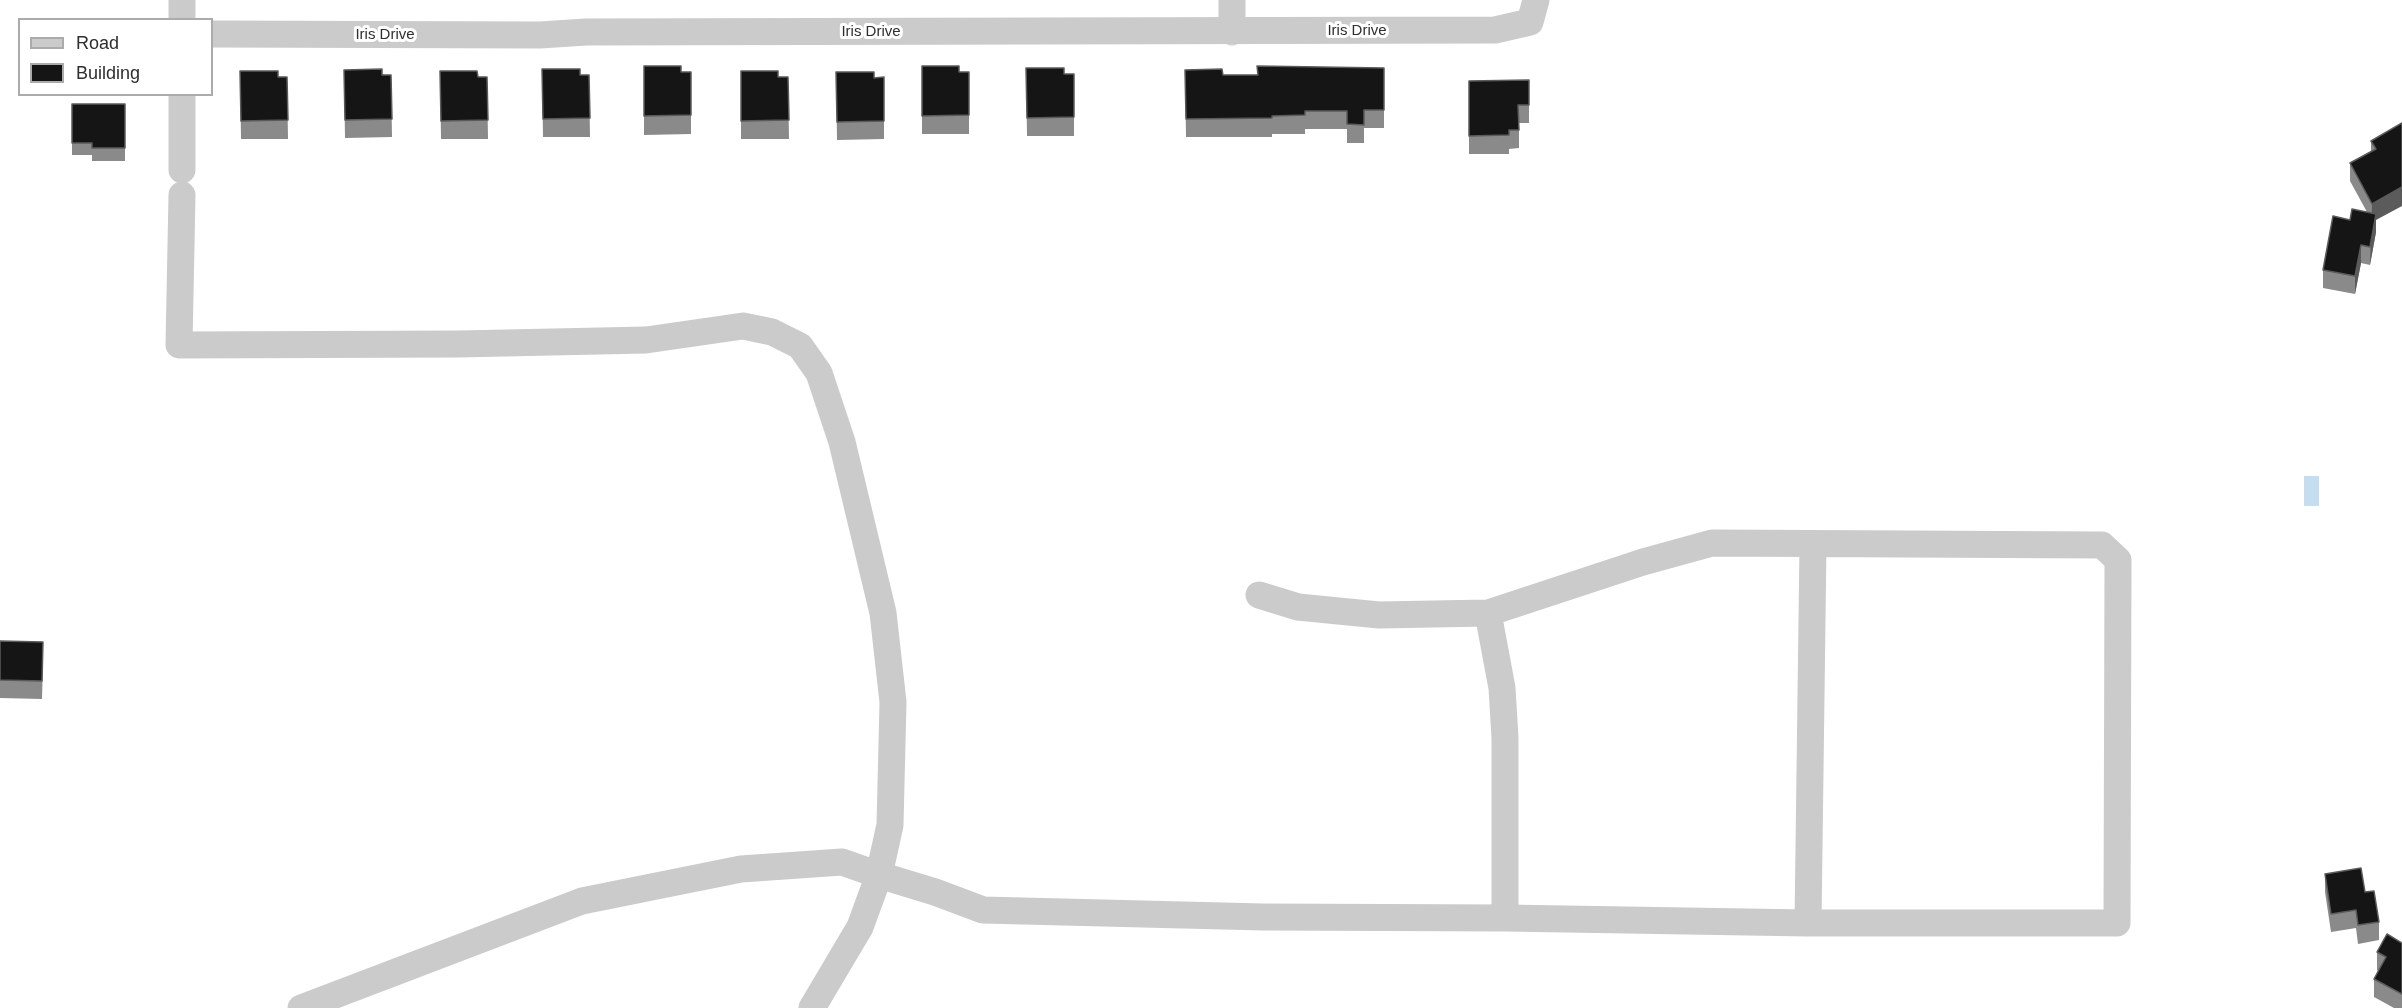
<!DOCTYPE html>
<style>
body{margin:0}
#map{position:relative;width:2402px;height:1008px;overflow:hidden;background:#fff;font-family:Helvetica,sans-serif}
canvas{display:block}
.legend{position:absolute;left:18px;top:18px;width:195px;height:78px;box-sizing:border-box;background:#fff;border:2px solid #ababab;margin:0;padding:8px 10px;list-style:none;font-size:18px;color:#2e2e2e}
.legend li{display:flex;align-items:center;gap:12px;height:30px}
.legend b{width:30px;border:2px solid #ababab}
</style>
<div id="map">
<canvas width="2402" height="1008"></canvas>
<ul class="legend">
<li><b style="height:8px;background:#cbcbcb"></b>Road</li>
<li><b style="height:16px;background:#151515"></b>Building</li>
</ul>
</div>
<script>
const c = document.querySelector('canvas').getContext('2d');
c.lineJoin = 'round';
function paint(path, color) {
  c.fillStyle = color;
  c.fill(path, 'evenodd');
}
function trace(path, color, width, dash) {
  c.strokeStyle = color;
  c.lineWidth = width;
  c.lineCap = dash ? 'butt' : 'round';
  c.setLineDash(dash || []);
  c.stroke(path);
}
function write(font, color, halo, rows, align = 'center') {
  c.font = font + ' Helvetica,sans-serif';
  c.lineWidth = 6;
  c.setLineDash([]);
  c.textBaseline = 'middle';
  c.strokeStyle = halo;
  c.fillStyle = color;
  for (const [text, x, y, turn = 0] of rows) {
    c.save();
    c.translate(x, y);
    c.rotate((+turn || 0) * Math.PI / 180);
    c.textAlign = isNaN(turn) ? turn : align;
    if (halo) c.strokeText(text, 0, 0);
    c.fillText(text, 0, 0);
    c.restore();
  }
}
const water = new Path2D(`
 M2304,476H2319V506H2304Z`);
const minor = new Path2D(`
 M1232,0V32
 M182,20V0
 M212,34L540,35L586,32L1495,30L1530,22L1536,0
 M182,170V94
 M182,195L179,345L459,344L646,340L743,326L772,332L800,346L819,373L842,442L883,613L893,702L890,825L879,875L842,862L741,869L582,901L301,1008
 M1259,595L1298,607L1379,615L1488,613
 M1808,923L1813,544
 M812,1008L860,927L879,875L935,892L983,910L1263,917L1505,918V738L1502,688L1488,613L1643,562L1712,543L2102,545L2118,560L2117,923H1808L1505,918`);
const wall = new Path2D(`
 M644,66L681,72H691V134L644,135Z
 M922,66L959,72H969V134H922Z
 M1026,68L1064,74H1074V136H1027Z
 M1384,68V128H1364V143H1347V129H1305V134H1272V137H1186L1185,70L1223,75H1257Z
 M542,69L580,75H589L590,137H543Z
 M344,70L382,75H391L392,137L345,138Z
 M240,71L278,77H287L288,139H241Z
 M440,71L478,77H487L488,139H441Z
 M741,71L778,77H788L789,139H741Z
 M836,72L874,78L884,77V139L837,140Z
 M1529,80V123H1519V148L1509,149V154H1469V81Z
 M72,104H125V161H92V155H72Z
 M2402,123L2376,220V232L2370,265L2361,263L2355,294L2323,288V270L2350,220L2367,212L2350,181V163L2371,151V141Z
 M0,641L43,661L42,699L0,698Z
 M2325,874L2365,892L2379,922V940L2358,944L2356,928L2331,932L2325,892Z
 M2402,943V1008H2394L2374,997V979L2378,971L2377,970V952Z`);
const shadedWall = new Path2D(`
 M2402,187V206L2376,220V232L2370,265L2372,204Z
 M2361,245V263L2355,294V276Z`);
const building = new Path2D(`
 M644,66H681V72H691V115L644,116Z
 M922,66H959V72H969V115L922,116Z
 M1257,66L1384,68V110H1364V125L1347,124V111H1305V115L1272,116V118L1186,119L1185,70L1222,69L1223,75H1258Z
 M1026,68H1064V74H1074V117L1027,118Z
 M382,69V75H391L392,119L345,120L344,70Z
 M542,69H580V75H589L590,118L543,119Z
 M240,71H278V77H287L288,120L241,121Z
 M440,71H477L478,77H487L488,120L441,121Z
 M741,71H778V77H788L789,120L741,121Z
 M836,72H874V78L884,77V121L837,122Z
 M1529,80V105H1518L1519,130H1509V135L1469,136V81Z
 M72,104H125V148H92V143H72Z
 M2402,123V187L2372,204L2350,163L2376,149L2371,141Z
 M2352,209L2376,214L2370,247L2361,245L2355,276L2323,270L2333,216L2350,220Z
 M0,641L43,642L42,681L0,680Z
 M2361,868L2365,892L2374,891L2379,922L2358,925L2356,910L2331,914L2325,874Z
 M2387,934L2402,943V994L2374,979L2386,957L2377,952Z`);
const streetNames = [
 ["Iris Drive",1357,31],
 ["Iris Drive",871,32],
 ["Iris Drive",385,35]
];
paint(water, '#c4deef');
trace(minor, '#cbcbcb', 27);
paint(wall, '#8a8a8a');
paint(shadedWall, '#5b5b5b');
paint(building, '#151515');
trace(building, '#5b5b5b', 1.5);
write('15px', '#2e2e2e', '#fff', streetNames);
</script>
